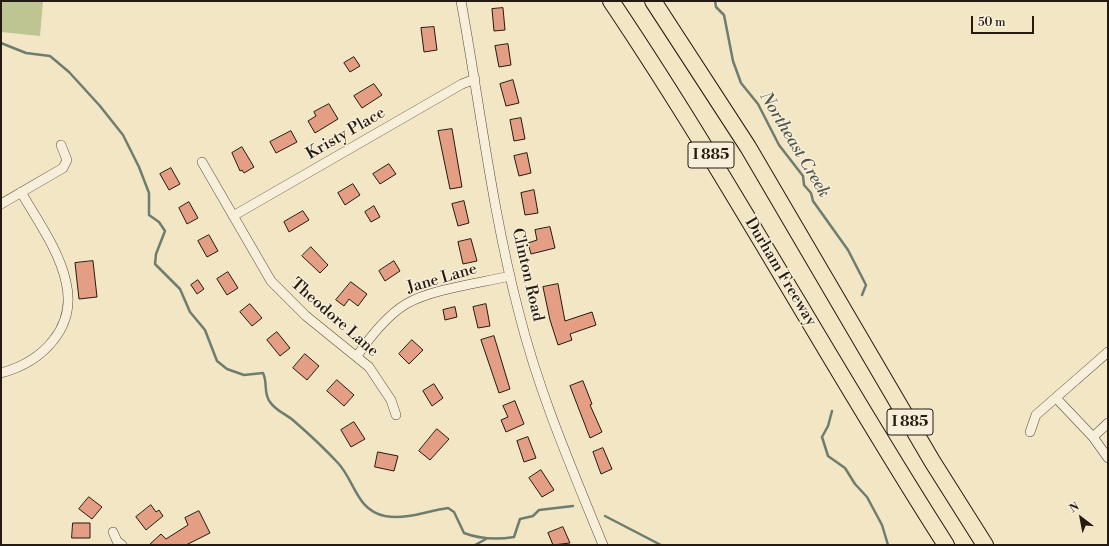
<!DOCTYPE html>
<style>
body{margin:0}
#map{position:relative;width:1109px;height:546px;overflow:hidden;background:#f3e6c4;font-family:"Libre Bodoni",serif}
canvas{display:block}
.frame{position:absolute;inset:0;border:2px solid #241a12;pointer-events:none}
.north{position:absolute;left:1061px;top:498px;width:40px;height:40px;-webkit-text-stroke:3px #f7efd9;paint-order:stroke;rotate:328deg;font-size:11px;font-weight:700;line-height:16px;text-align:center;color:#241a12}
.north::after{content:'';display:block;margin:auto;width:14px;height:18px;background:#241a12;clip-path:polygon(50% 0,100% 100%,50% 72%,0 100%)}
.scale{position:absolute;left:971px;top:16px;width:63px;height:18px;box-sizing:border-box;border:2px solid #241a12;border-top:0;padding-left:5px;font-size:12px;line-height:14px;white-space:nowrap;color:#241a12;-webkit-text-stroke:3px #f7efd9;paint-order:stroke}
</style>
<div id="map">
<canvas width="1109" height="546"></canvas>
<div class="frame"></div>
<div class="north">N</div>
<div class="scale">50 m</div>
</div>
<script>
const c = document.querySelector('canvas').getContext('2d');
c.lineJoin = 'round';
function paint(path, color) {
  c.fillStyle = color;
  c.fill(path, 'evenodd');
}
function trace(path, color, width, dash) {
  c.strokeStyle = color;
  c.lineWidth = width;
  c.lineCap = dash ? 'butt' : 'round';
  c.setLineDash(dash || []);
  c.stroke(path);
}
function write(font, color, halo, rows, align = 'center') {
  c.font = font + ' "Libre Bodoni",serif';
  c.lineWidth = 3;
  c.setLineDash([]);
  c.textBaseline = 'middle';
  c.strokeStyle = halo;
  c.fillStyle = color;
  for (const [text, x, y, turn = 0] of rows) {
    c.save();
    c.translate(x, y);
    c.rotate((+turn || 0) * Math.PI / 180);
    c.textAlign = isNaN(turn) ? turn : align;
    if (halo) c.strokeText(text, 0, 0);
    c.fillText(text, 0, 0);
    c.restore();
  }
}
const green = new Path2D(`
 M1,1H43L40,36L1,32Z`);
const stream = new Path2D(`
 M715,1L716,7L724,15L733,61L741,83L758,104L779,145L803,176L804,185L811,193L813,201L848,250L866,285L862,295
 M1,43L26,53L50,56L69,72L100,106L123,135L139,167L149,193V215L159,222L165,231L156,254L155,264L180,289L190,312L205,330L217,361L227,369L244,375L263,373C268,383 263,393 270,402C276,411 286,414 294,421C309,434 324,448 338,463C355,481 356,510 385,516C407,520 426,511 448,508L454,512L464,533C480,539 496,540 514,537L520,519L533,516L539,510L573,506
 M832,411L828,426L822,437L828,456L845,468L855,484L867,497L882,525L888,545
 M605,516L661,545
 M475,545L486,539`);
const building = new Path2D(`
 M503,8L505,30L494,31L492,9Z
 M434,27L437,50L424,52L421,28Z
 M508,44L511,65L499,67L495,46Z
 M354,57L360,66L350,72L344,63Z
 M513,80L519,103L506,106L500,84Z
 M374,84L382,95L362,108L354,96Z
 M329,104L338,119L315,133L308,121L316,116L314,112Z
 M521,118L525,139L514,141L510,120Z
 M452,129L462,187L450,189L438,131Z
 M291,131L297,142L276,153L270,142Z
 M242,147L254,167L244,173L242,170L240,171L232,153Z
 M527,153L531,173L519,176L514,156Z
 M389,164L396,174L380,184L373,174Z
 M171,168L180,184L169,190L160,174Z
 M353,184L360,195L345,205L338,193Z
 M534,190L538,213L525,215L521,193Z
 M464,201L469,223L458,226L452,204Z
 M189,202L198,218L187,224L179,208Z
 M374,206L380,217L371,222L365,212Z
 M303,211L309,220L289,232L284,222Z
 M550,227L555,248L531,254L528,243L537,240L535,230Z
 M209,235L218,251L207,257L198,241Z
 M471,239L477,261L463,264L458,242Z
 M311,247L328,265L320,273L302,256Z
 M93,261L97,297L79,299L75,263Z
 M394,261L400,271L385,281L379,271Z
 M228,272L238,288L227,295L217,279Z
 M198,280L204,289L197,294L191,285Z
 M351,282L367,294L358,306L349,299L344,306L336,300Z
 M558,284L565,321L592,312L596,325L570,334L572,340L558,345L550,320L543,287Z
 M250,304L262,318L252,326L240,312Z
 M486,304L490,326L478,328L473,307Z
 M455,307L457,317L445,320L443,310Z
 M277,332L290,348L280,356L267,340Z
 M494,336L510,389L499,393L481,340Z
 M412,340L423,350L409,364L399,354Z
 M305,354L319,366L307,380L293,368Z
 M337,380L354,395L344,406L327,391Z
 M583,381L592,404L590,405L602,432L590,438L570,386Z
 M434,384L443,398L432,406L423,391Z
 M515,401L524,424L506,432L501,420L508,417L503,406Z
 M354,422L365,439L351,447L341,430Z
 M437,429L449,439L430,460L419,451Z
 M528,437L536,458L524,462L517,441Z
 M603,448L612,469L601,474L593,452Z
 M378,452L398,456L394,471L375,467Z
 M541,470L554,490L542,497L529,478Z
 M89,497L102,507L92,519L79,509Z
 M151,505L156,512L159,510L163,516L146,530L136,517Z
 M199,511L210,533L186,545H149L161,534L166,539L188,525L185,518Z
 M73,523H90V538H72Z
 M563,527L570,543L553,545L548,533Z`);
const street = new Path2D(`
 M461,1C480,105 492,211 519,313C539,393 572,469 603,545
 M202,162L271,281L306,316L369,367L391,400L396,415
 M1,204L63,168L67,160L61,145
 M233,216L462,84L475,79
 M357,356C370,337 386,316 406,304C432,289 480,283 510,276
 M1,373C42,362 77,328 66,282C59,250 37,220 21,192
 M1056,398L1093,437L1108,458
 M1030,432L1036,415L1108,352
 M1093,437L1108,423
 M113,532L117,541L122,545`);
const highway = new Path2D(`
 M611,1C730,178 831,366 946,545
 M653,1L748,147L932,461L985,545`);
const shields = [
 [711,155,46],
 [910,422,46]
];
const shieldNames = [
 ["I 885",711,155],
 ["I 885",910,422]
];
const streetNames = [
 ["Kristy Place",346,134,-30],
 ["Durham Freeway",780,272,59],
 ["Clinton Road",527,275,77],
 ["Jane Lane",442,279,-16],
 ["Theodore Lane",334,318,41]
];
const waterNames = [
 ["Northeast Creek",794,145,59]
];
paint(green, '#bec492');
trace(stream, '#6d7e70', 2.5);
paint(building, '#e39e83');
trace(building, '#241a12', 1);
trace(street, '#584d3e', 10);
trace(highway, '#241a12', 18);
trace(street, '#f7efd9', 9);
trace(highway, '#f3e6c4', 16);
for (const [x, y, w] of shields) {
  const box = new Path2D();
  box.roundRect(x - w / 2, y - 13, w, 26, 3);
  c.fillStyle = '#f7efd9';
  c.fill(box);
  trace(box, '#241a12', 1);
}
write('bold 15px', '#241a12', null, shieldNames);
write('16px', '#241a12', '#f7efd9', streetNames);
write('italic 17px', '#4e5449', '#f7efd9', waterNames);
</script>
